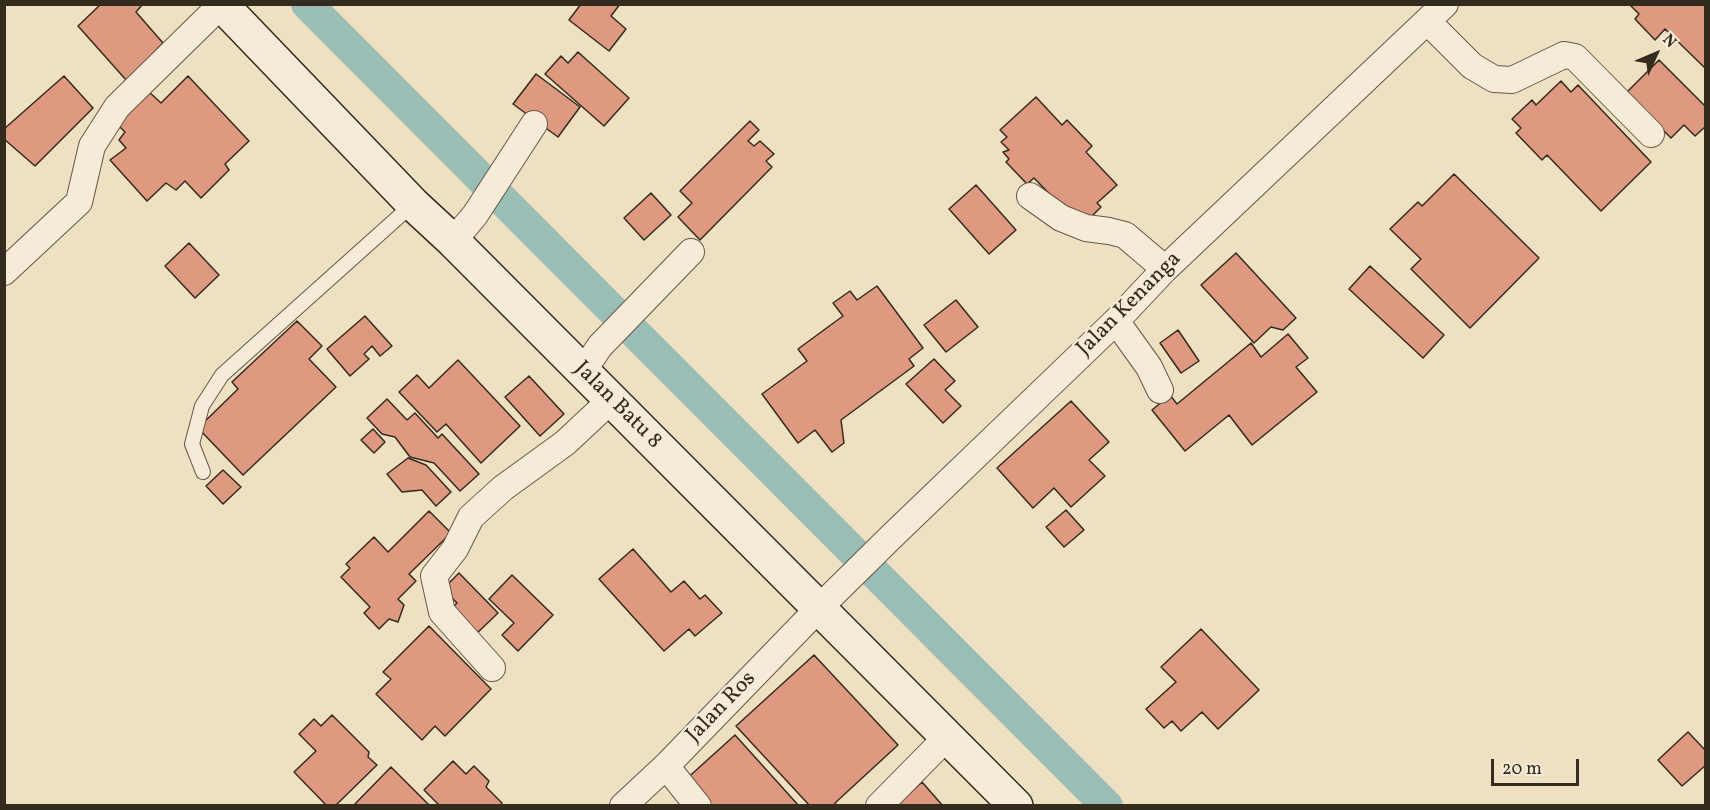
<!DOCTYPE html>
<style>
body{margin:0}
#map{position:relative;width:1710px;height:810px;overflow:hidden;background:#efe0c1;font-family:Vollkorn,serif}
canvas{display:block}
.frame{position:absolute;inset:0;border:6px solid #342b1f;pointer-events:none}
.north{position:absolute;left:1626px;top:24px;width:60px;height:60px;-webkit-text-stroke:4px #f5ebd7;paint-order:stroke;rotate:46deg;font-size:16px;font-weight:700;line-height:24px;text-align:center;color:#342b1f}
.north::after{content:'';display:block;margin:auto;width:21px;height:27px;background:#342b1f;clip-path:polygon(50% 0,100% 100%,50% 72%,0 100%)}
.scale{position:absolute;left:1491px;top:759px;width:88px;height:27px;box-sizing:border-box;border:3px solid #342b1f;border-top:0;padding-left:8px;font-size:18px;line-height:21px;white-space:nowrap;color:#342b1f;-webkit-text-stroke:4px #f5ebd7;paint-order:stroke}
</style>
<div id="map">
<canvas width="1710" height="810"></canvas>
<div class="frame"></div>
<div class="north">N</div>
<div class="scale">20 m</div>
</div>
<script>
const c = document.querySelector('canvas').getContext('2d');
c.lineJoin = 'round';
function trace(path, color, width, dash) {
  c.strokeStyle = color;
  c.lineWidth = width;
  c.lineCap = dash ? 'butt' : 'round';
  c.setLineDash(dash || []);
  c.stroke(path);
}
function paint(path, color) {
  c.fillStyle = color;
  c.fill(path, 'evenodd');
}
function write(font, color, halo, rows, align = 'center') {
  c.font = font + ' Vollkorn,serif';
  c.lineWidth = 5;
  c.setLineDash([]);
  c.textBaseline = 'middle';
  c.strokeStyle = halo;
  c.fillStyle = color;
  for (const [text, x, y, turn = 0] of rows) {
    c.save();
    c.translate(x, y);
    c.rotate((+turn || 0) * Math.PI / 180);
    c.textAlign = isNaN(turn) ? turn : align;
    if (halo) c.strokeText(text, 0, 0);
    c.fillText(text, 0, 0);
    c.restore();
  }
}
const canal = new Path2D(`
 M307,4L1107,806`);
const building = new Path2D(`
 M101,4H143L136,12L163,43L127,81L78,26Z
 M581,4H620L611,16L626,29L609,51L569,20Z
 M1629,4H1706V69L1665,29L1655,40L1635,19L1639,14Z
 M578,52L629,98L604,126L545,74L561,56L568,63Z
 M1659,60L1706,107V126L1695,136L1684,125L1671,138L1626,93Z
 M536,74L580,107L558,137L513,104Z
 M64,76L93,108L35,166L4,139V129Z
 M188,76L249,141L225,164L229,170L201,198L185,181L176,190L166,183L147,201L110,160L126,148L119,140L125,132L116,123L147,90L161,103Z
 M1561,81L1571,92L1578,85L1651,162L1601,211L1547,155L1542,160L1516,133L1521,128L1512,119L1532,100L1536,105Z
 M1036,97L1062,125L1067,120L1092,146L1086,152L1117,185L1097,203L1101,207L1091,217L1075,220L1034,178L1027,184L1006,162L1009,159L1003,152L1009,150L1001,142L1007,137L1000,130Z
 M750,121L759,130L748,141L754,146L760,141L774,154L766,161L772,167L700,240L678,217L692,203L680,191Z
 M1454,174L1539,258L1470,328L1411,269L1421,259L1390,229L1418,202L1422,206Z
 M976,185L1016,230L989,254L949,209Z
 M651,193L671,215L644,240L624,218Z
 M189,243L219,275L195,298L165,266Z
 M1236,253L1296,318L1283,330L1271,327L1254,343L1201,285Z
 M1370,266L1444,335L1423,358L1349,289Z
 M877,286L923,348L909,359L914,366L841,420L844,443L832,452L815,430L798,443L762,394L807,361L798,349L843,316L833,303L850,291L857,300Z
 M956,300L978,327L946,352L924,325Z
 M365,316L392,346L380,356L372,346L364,354L369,359L350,376L327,349Z
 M297,321L322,346L309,359L336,387L243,475L198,428L238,389L232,382Z
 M1178,330L1199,361L1181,373L1160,343Z
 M1288,334L1308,358L1296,367L1317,392L1252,445L1229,415L1185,451L1152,410L1170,395L1177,404L1251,343L1261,357Z
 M934,359L955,381L945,390L961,406L943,423L906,384Z
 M458,360L520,426L481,463L446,424L437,432L399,392L417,375L429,388Z
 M529,376L564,414L540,436L505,397Z
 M387,399L407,420L415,413L438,438L442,434L479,474L460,491L434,463L410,457L395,437L382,434L367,418Z
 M1071,401L1109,442L1089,460L1105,476L1071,507L1054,488L1033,508L997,468Z
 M373,429L385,442L374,453L361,440Z
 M408,458L426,465L451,492L436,506L422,490L402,492L387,474Z
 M223,470L241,487L223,504L206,486Z
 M1066,510L1084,530L1064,547L1046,527Z
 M429,511L451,533L409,574L416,581L398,599L404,605L398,622L389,619L379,629L364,613L370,607L341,577L350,568L346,564L374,537L388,552Z
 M633,549L671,592L684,581L700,599L705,595L722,613L695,636L689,629L664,651L599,579Z
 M459,573L498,613L474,636L449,611L457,603L443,589Z
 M512,575L553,615L518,651L502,635L514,623L489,599Z
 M429,626L491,689L445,736L435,726L422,740L376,694L391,679L383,672Z
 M1201,629L1259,690L1218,729L1202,712L1181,731L1172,721L1164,728L1146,709L1176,682L1161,667Z
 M814,655L898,745L835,803L837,806H810L736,726Z
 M332,715L369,752L368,757L377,765L335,806H327L294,772L316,751L299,734L314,719L321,726Z
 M1688,732L1706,751V765L1682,786L1658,760Z
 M735,735L799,806H704L683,782Z
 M453,761L466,774L474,766L489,781L486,787L502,803L500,806H440L424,790Z
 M391,767L430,806H353Z
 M922,782L943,806H896Z`);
const lane = new Path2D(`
 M203,472L192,444L202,406L222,375L413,204`);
const street = new Path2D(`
 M1428,22L1472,66L1494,79L1512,80L1564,55L1575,57L1651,134
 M1030,196L1061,218L1086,228L1109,231L1125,235L1165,269
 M453,241L475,215L534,124
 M4,272L79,202L92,146L117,107L221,5
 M1116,321L1149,367L1160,390
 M583,371L600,346L691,252
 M492,668L442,612L434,576L455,549L471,517L503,488L565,443L611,400
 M666,766L698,806
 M623,806L666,766L819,608L891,537L1116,321L1165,269L1445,4
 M879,806L947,737`);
const secondary = new Path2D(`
 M221,4L413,204L453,241L1016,806`);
const streetNames = [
 ["Jalan Kenanga",1130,305,-45],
 ["Jalan Batu 8",617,406,45],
 ["Jalan Ros",722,708,-46]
];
trace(canal, '#9abdb6', 32);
paint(building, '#df9980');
trace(building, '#342b1f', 1.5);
trace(lane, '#635848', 16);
trace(street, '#635848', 28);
trace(secondary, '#342b1f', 36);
trace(lane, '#f5ebd7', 14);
trace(street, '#f5ebd7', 26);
trace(secondary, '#f5ebd7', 33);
write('22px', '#342b1f', '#f5ebd7', streetNames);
</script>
